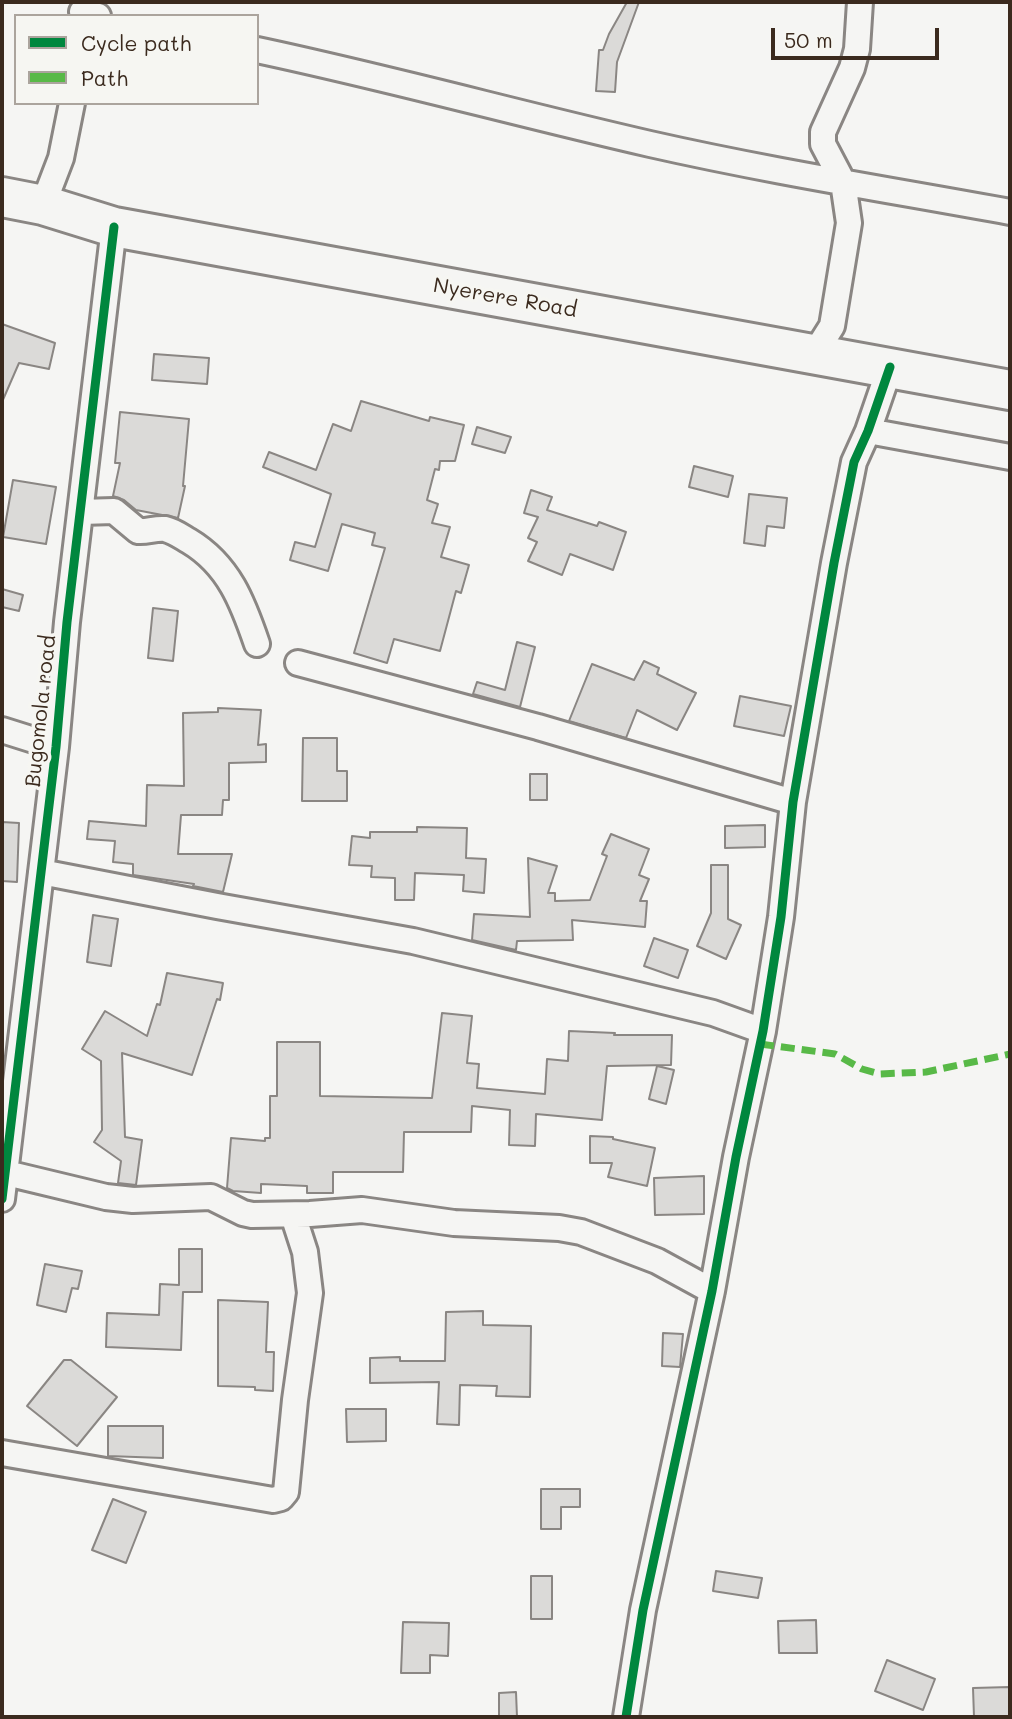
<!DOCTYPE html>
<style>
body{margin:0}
#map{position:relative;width:1012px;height:1719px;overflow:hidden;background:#f5f5f3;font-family:Mali,sans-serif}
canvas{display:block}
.frame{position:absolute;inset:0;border:4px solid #3b2a1e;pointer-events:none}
.legend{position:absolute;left:14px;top:14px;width:245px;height:91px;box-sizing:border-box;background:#f6f6f2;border:2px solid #aba49d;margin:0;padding:9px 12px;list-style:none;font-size:21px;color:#3b2a1e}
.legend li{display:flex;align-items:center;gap:14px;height:35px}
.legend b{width:35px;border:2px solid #aba49d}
.scale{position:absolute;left:771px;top:28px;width:168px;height:32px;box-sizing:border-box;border:4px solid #3b2a1e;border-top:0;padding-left:9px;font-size:21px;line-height:24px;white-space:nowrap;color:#3b2a1e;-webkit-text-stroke:5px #f6f6f2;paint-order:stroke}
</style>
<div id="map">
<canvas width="1012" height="1719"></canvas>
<div class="frame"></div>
<ul class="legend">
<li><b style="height:9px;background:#00873e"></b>Cycle path</li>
<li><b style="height:9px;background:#58b947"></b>Path</li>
</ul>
<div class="scale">50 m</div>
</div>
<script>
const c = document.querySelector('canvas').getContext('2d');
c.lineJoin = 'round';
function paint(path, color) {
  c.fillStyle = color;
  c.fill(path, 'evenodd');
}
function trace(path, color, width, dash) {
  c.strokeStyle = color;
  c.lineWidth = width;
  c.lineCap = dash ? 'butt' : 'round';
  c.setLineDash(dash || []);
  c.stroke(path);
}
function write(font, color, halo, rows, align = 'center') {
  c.font = font + ' Mali,sans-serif';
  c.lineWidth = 7;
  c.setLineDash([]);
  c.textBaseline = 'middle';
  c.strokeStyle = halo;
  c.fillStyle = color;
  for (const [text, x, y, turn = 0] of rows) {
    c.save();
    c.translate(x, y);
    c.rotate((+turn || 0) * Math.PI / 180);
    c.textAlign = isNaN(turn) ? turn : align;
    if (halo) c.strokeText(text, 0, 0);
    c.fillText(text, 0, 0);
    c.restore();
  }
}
const building = new Path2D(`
 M627,2H639L617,62L615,92L596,91L599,50H603L609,34Z
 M2,324L55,343L49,369L19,363L2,402Z
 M154,354L209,358L207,384L152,380Z
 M361,401L429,421L430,417L464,425L455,461H440L439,470L435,469L427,500L438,504L432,523L450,527L441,557L469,565L461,593L456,591L440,651L394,639L387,663L354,653L385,548L372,545L375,533L342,524L328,571L290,560L295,542L315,547L331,494L263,467L269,452L316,470L333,424L351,431Z
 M120,412L189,419L183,486H185L178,518L136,510L124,500L113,496L120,463H115Z
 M477,427L511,437L505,453L472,444Z
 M694,466L733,476L728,497L689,487Z
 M13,480L56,487L46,544L3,537Z
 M531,490L552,497L547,510L597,526L599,522L626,532L613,570L570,554L562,575L528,561L537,542L528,538L538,517L524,513Z
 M749,494L787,498L784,528L767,526L765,546L744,543Z
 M2,589L23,595L19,611L2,607Z
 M153,608L178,611L173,661L148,658Z
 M517,642L535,647L520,707L473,694L477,682L505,690Z
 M644,661L659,668L657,674L696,693L677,730L637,710L626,738L569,721L592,664L634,680Z
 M740,696L791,706L784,736L734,726Z
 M218,708L261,710L258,745L266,744V762L229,763V800H223L222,815H181L178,854H232L223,892L193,886L194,884L133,875V864L113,862L115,841L87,839L89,821L146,826L147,785L184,786L183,713L218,712Z
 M303,738H337V771H347V801H302Z
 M530,774H547V800H530Z
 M2,822L19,823L17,882L2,881Z
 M765,825V847L725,848V826Z
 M417,827L467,828L466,858L486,859L484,893L463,891L464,875L415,873L414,900H395V878L371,877L372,866L349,865L352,836L370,838V832H417Z
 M611,834L649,849L639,875L649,879L640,901H647L645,927L572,920L573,940L517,941L516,950L472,940L474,914L530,917L528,858L557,866L548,893H555V901L590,900L607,856L602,854Z
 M711,865H728V919L741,925L726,959L697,946L711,913Z
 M93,915L118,919L111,966L87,962Z
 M654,938L688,950L678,978L644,966Z
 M167,973L223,983L220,1000L217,999L192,1075L122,1053L125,1137L142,1140L136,1185L118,1183L121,1161L94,1142L102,1130L101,1061L82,1049L105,1011L147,1036L157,1004L160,1005Z
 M442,1013L472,1016L467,1063L479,1064L477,1088L545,1094L547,1059L568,1061L569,1031L615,1033L614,1035H672L671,1065L607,1066L602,1120L536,1114L535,1146L509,1145L510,1110L472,1106L471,1132H404L403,1172H333V1193H307V1186L261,1184V1193L233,1191L227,1188L231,1138L265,1141V1138H270V1096H277V1042H320V1096L432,1098Z
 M657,1066L674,1070L666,1104L649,1099Z
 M590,1136L613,1137V1139L655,1148L647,1186L608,1177L612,1163H590Z
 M704,1176V1214L655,1215L654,1178Z
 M179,1249H202V1292H183L181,1350L106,1347L107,1313L159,1315L160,1284L179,1285Z
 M45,1264L82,1271L78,1289L72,1288L66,1312L37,1305Z
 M218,1300L268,1302L266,1352H274L273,1391L255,1390V1387L218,1386Z
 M483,1311V1325L531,1326L530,1397L496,1396L497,1386L460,1385L459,1425L437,1424L439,1382L370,1383V1358L400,1357V1361H445L446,1312Z
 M663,1333L683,1334L680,1367L662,1366Z
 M64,1360H71L117,1397L77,1446L27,1406Z
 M346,1409H386V1441L347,1442Z
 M108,1426H163V1458L108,1456Z
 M541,1489H580V1507H561V1529H541Z
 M113,1499L146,1512L126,1563L92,1550Z
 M716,1571L762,1578L758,1598L713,1591Z
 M531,1576H552V1619H531Z
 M816,1620L817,1653H779L778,1621Z
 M403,1622L449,1623L448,1656L430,1655V1673H401Z
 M887,1660L935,1679L923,1710L875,1691Z
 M1010,1687V1717H974L973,1688Z
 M516,1692L517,1717H499V1693Z`);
const minor = new Path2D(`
 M82,12L98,16
 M257,50C389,78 519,114 650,144C769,171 890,190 1010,212
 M43,205L61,158L72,103
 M815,353L832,326L849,223L843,182L823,144V132L852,68L857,49L860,2
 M868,431L1010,457
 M81,512L114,511L138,531C147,532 155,528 165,529C174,531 182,537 189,541C229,565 243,603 257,644
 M298,663L538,727L793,802
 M2,730L56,747
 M41,872L217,906L413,941L713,1013L763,1031
 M2,1172L106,1197L133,1200L211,1197L243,1213L252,1215L310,1214L362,1210L454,1223L559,1228L581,1232L657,1261L712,1291
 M2,1199L56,747L67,622L114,227
 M2,1453L273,1500L281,1498L286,1492L295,1400L310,1293L305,1252L293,1215
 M626,1717L643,1610L712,1291L736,1157L763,1031L781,917L793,802L834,563L854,462L868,431L890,367`);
const trunk = new Path2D(`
 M2,197L43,205L114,227L1010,390`);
const quiet = new Path2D(`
 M760,1044L835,1054L862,1069L880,1074L926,1072L1010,1054`);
const cycleway = new Path2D(`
 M2,1199L56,747L67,622L114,227
 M626,1717L643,1610L712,1291L736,1157L763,1031L781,917L793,802L834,563L854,462L868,431L890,367`);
const streetNames = [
 ["Nyerere Road",505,298,10],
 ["Bugomola road",41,711,-84]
];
paint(building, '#dbdad8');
trace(building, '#8a8683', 2);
trace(minor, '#8a8683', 30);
trace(trunk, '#8a8683', 44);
trace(minor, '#f5f5f3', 24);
trace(trunk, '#f5f5f3', 38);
trace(quiet, '#58b947', 7, [14, 7]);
trace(cycleway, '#00873e', 9);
write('21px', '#3b2a1e', '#f6f6f2', streetNames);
</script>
